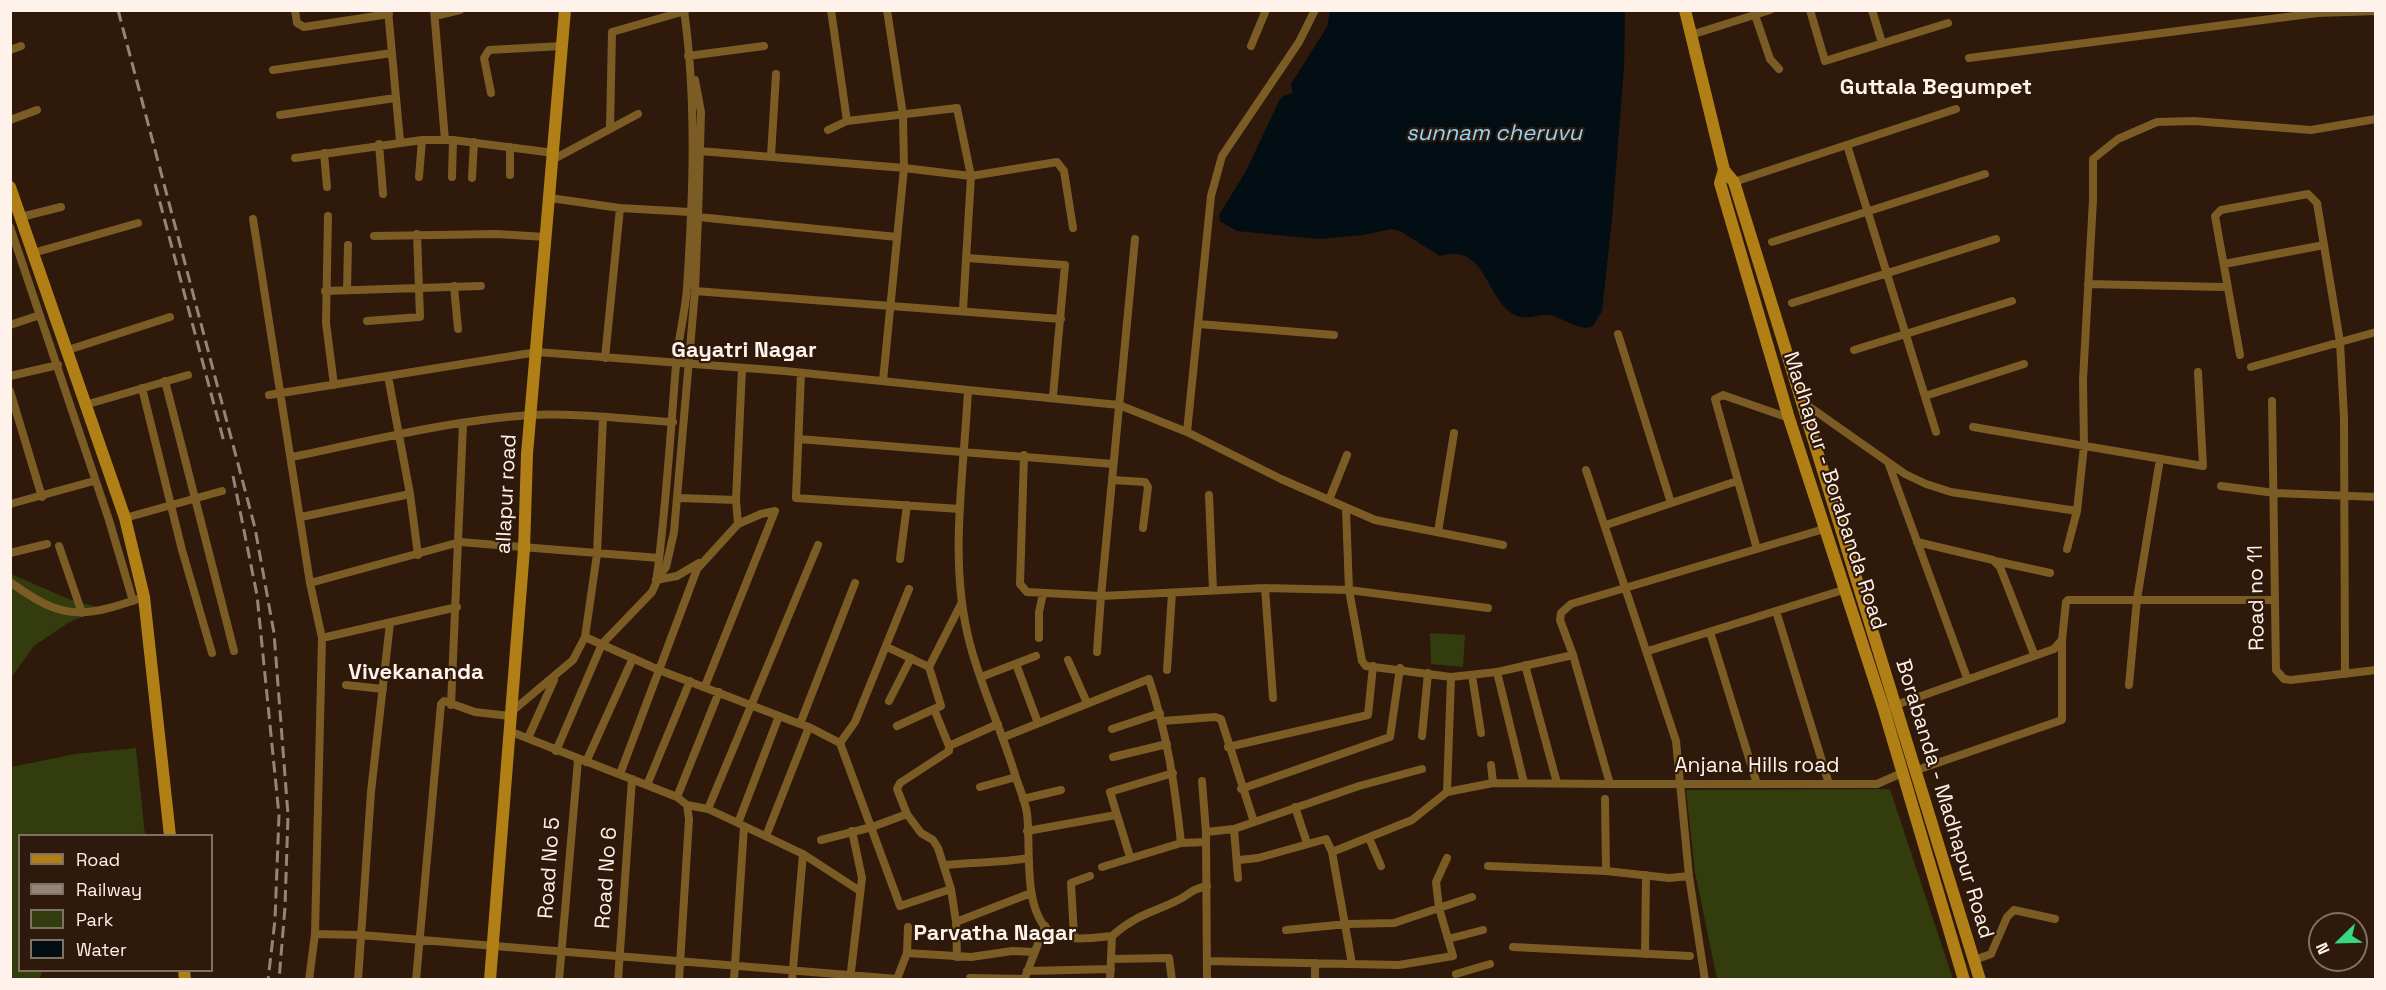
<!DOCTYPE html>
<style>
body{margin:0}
#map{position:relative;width:2386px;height:990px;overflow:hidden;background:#2e190a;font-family:"Space Grotesk",sans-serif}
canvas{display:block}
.frame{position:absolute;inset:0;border:12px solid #fef2ea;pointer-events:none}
.legend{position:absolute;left:18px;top:834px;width:195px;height:138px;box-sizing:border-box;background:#2e190a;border:2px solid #817064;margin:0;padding:8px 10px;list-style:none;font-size:18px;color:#fef2ea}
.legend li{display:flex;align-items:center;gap:12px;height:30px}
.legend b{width:30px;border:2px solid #817064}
.north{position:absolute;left:2308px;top:912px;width:60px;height:60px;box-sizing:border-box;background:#2e190a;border:2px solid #817064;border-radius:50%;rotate:247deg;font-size:16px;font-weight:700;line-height:24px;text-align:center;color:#fef2ea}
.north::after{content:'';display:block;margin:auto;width:21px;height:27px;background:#36d881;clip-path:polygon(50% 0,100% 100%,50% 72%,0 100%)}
</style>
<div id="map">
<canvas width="2386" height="990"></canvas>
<div class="frame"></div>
<ul class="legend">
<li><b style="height:8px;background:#b07f15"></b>Road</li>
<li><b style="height:8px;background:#958579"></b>Railway</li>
<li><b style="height:16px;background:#333c0d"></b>Park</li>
<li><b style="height:16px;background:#020d14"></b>Water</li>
</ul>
<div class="north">N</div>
</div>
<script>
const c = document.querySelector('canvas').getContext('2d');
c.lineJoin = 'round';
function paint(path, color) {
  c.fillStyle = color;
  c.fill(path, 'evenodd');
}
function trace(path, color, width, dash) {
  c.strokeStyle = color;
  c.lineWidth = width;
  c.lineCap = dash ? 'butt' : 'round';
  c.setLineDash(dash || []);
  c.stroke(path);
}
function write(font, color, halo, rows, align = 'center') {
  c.font = font + ' "Space Grotesk",sans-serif';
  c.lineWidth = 4.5;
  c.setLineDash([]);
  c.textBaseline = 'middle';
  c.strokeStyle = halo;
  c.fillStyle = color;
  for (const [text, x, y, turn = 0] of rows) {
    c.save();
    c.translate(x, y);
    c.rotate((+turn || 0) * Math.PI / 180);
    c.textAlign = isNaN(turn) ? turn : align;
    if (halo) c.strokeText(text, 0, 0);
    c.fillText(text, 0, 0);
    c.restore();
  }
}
const green = new Path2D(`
 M11,574L71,600L101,608L68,623L34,646L11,678Z
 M1430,633L1465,635L1463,667L1431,664Z
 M136,748L145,835L20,836V970L42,971L40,979H11V767L75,754Z
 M1890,789L1953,979H1717L1695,872L1686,790Z`);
const water = new Path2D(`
 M1330,11H1625L1624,68L1612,219L1602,311L1593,326C1583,332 1565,320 1554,316C1541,311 1527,323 1513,314C1485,296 1485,242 1440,256L1400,231L1391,229L1363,235L1318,239L1237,231L1220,221L1219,215L1246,171L1279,101L1283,96L1293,93L1291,84L1327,27Z`);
const street = new Path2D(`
 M295,10L297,23L304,27L389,14
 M388,10L400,141
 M434,10L445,140
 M831,10L847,121
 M1810,10L1825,61L1948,23
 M1872,10L1882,43
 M1755,15L1770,59L1779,69
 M435,16L460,10
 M1691,35L1770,10
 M1251,46L1266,10
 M10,50L21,46
 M688,56L764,46
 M1969,58L2317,13L2376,11
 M273,70L392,53
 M491,93L484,58L489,50L562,46
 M280,115L395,98
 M10,120L37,110
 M610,129L612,32L685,11
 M828,130L847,121L957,108L971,176L963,310
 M379,144L383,194
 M1847,145L1936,432
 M700,151L904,168L971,176L1057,162L1064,171L1073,228
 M324,153L327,187
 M771,156L776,74
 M295,158L422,140H453L554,153
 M554,159L638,114
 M510,175V147
 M419,177L422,140
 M452,177L453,140
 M472,178L474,142
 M1734,182L1956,109
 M550,198L620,208L690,212
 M328,216L326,323L334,385
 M21,217L61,207
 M698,217L897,237
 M253,219L310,583L322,638L457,607
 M10,227L109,520L133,601
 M374,236L496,234L546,237
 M1135,239L1101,596L1265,588L1349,590L1488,608
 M1772,242L1985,174
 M33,253L138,223
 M967,258L1065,265L1053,396
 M2224,264L2324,245
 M2088,284L2222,287
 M454,286L458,329
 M347,290L348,245
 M325,291L481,286
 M695,291L1061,319
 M1792,303L1996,239
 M367,321L420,317L417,234
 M1199,324L1334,335
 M10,325L40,315
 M1618,334L1671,503
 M68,350L170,317
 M1854,350L2012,301
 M2240,355L2215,216L2221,210L2308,194L2317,203L2340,342L2344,418L2345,674
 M605,358L620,208
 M2251,367L2376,332
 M801,373L796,498L960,509
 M10,376L58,365
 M388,376L410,494L418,555
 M165,381L234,651
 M883,381L904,168L903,115L887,10
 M142,388L182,550L212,653
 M968,390L1119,405L1187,432L1281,479L1375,520L1503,545
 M10,391L42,497
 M269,395L537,352L785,371L968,390C964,474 948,562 970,644C982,690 1003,733 1016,778C1020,789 1025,801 1027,813C1031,845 1023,903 1046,928C1061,943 1093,938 1112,936L1110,980
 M1925,396L2024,364
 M2272,401L2276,670L2284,679L2291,680L2376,670
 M1804,403L1905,474L1926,484L1951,492L2077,511
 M85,405L188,375
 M603,417L597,554L585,637L659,670L800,724
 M1973,427L2203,466L2198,372
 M1187,432L1211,196L1222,156L1299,42L1315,10
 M799,439L1113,464
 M1024,455L1020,584L1027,592L1101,596L1097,652
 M292,457C370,441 451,420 531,415C578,413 626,419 673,422
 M1888,462L1967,678
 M1586,470L1676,741L1689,876L1705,980
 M1113,480L1145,482L1148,487L1143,528
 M2221,486L2275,493L2376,497
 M1209,495L1213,590
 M678,498L736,500
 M1329,500L1347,455
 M10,504L94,481
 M1346,509L1349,590L1362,661L1366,666L1451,677L1497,672L1573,655
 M301,517L410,494
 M125,518L222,491
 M1606,525L1737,481
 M1438,532L1454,433
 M1917,542L1993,560L2000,567L2034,654
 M59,546L82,613
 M1757,549L1715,399L1723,395L1789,418
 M2067,549L2077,511L2084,446L2083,380L2093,200V159L2118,139L2157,122L2194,121L2311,130L2376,119
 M10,553L47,544
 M900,559L907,505
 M1995,561L2050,573
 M656,580L666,567L674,532L695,291L698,217L701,112L695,80
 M656,580L677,576L699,563
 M10,582C61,619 80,619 138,599
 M310,583L460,542L659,558
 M1265,588L1273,698
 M1776,611L1829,784
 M1710,632L1757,784
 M1039,638V612L1043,594
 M887,647L929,667
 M1648,651L1843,590
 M1068,660L1087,703
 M1016,664L1038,723
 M1525,665L1557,783
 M1167,670L1172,593
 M1497,672L1524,783
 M1472,675L1481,733
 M981,677L1036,656
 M346,685L383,689
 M2129,685L2137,599L2160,459
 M705,686L775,511L761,514L738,524
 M889,701L911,658
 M451,705L463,424
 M1893,706L2054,649L2062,640L2066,602L2068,600H2273
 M510,713L573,660L585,637
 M1163,721L1215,717L1221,719L1254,822
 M897,726L934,709
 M809,727L840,743L900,906L951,889L956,922L957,957
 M1112,729L1160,713
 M509,731L677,797
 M1422,736L1428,673
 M1004,737L1149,679C1167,733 1175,786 1181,843
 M528,738L554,680
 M840,743L855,722L909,589
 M949,746L934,709L941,706L929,667L962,602
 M1228,747L1368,715L1373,666
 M556,751L602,644L652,592L656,583C666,511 670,438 676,365C678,339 685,314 687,288C693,197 697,102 684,10
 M1113,757L1167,744
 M586,762L633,658
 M1491,765L1493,783
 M1914,771L2062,720V640
 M620,774L697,569L738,524L736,500L742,369
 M1202,781L1206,832L1207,980
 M1610,784H1877L1902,773
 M647,785L690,681
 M980,787L1016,777
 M1241,789L1390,737L1400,668
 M1447,792L1451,677
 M1023,799L1061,790
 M1605,799L1606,871
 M687,805L708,809L738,823
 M1295,807L1307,843
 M708,809L818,545
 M744,826L803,854L860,891
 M1234,829L1238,878
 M1027,831L1116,815
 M1206,832L1234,829L1359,786L1422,769
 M766,836L809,727L800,724L855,583
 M1369,838L1381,866
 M821,840L872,827L907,814
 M1332,852L1412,820L1447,792L1493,783L1610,784L1573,655L1560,620L1561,613L1571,604L1824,529
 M1130,857L1110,792L1173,773
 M1239,860L1258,858L1326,839L1332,852L1352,964
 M945,865C973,862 1001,863 1028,858
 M1488,866L1606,871L1669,878L1689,876
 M1102,867L1181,843L1206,842
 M951,889L938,848L933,840L921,833L907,814L897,789L900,783L949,751V746L998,724
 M956,922L1031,893
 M1286,930L1347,924L1394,923L1472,897
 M315,934L361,935L897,979L907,953L971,957L1012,951L1034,952
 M1112,936C1138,913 1154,913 1182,898C1191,892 1196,888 1207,886
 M1074,937L1071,883L1090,876
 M1448,939L1483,930
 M1513,947L1690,956
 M907,953L908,927
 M1645,954L1646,875
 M1111,959L1169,958L1172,980
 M1974,960L1991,954L2007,917L2014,910L2055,919
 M1207,961L1399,965L1453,956L1439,908L1436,882L1447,858
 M1315,963V980
 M1027,971L1111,969
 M1456,974L1490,964
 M970,978L1025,979
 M309,980L315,934L322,638
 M358,980L371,792L390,623
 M416,980L441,704L444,701L475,712L510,716
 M559,980L578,760
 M618,980L632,779
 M679,980L689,819L687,805L677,797L719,692
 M734,980L744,826L738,823L779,716
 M792,980L803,854
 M850,980L862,878L852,831
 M1024,980L1045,926`);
const secondary = new Path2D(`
 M1685,10L1724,170L1720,183L1788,415L1884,710L1964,980
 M1724,170L1734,182C1818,447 1896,714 1980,980
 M10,187L125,518L144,597L170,836
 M184,970L185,980
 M490,980L524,549L527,454L565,10`);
const rail = new Path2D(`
 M118,10L255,528L274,633L288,815L285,907L279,980
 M155,184L224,442
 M233,476L257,595L279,815L275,920L268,980`);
const streetNames = [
 ["Madhapur - Borabanda Road",1834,491,72],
 ["allapur road",507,494,-87],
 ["Road no 11",2257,598,-91],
 ["Anjana Hills road",1757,766],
 ["Borabanda - Madhapur Road",1944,799,73],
 ["Road No 5",550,868,-86],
 ["Road No 6",607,878,-86]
];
const neighbourhoodNames = [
 ["Guttala Begumpet",1936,88],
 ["Gayatri Nagar",744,351],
 ["Vivekananda",416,673],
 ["Parvatha Nagar",995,934]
];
const waterNames = [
 ["sunnam cheruvu",1494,134]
];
paint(green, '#333c0d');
paint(water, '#020d14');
trace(street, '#7b5c25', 8);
trace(secondary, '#b07f15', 12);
trace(rail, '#958579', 3, [12, 6]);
write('21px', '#fef2ea', '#2e190a', streetNames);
write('bold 22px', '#fef2ea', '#2e190a', neighbourhoodNames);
write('italic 22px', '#8cd8fe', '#2e190a', waterNames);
</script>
